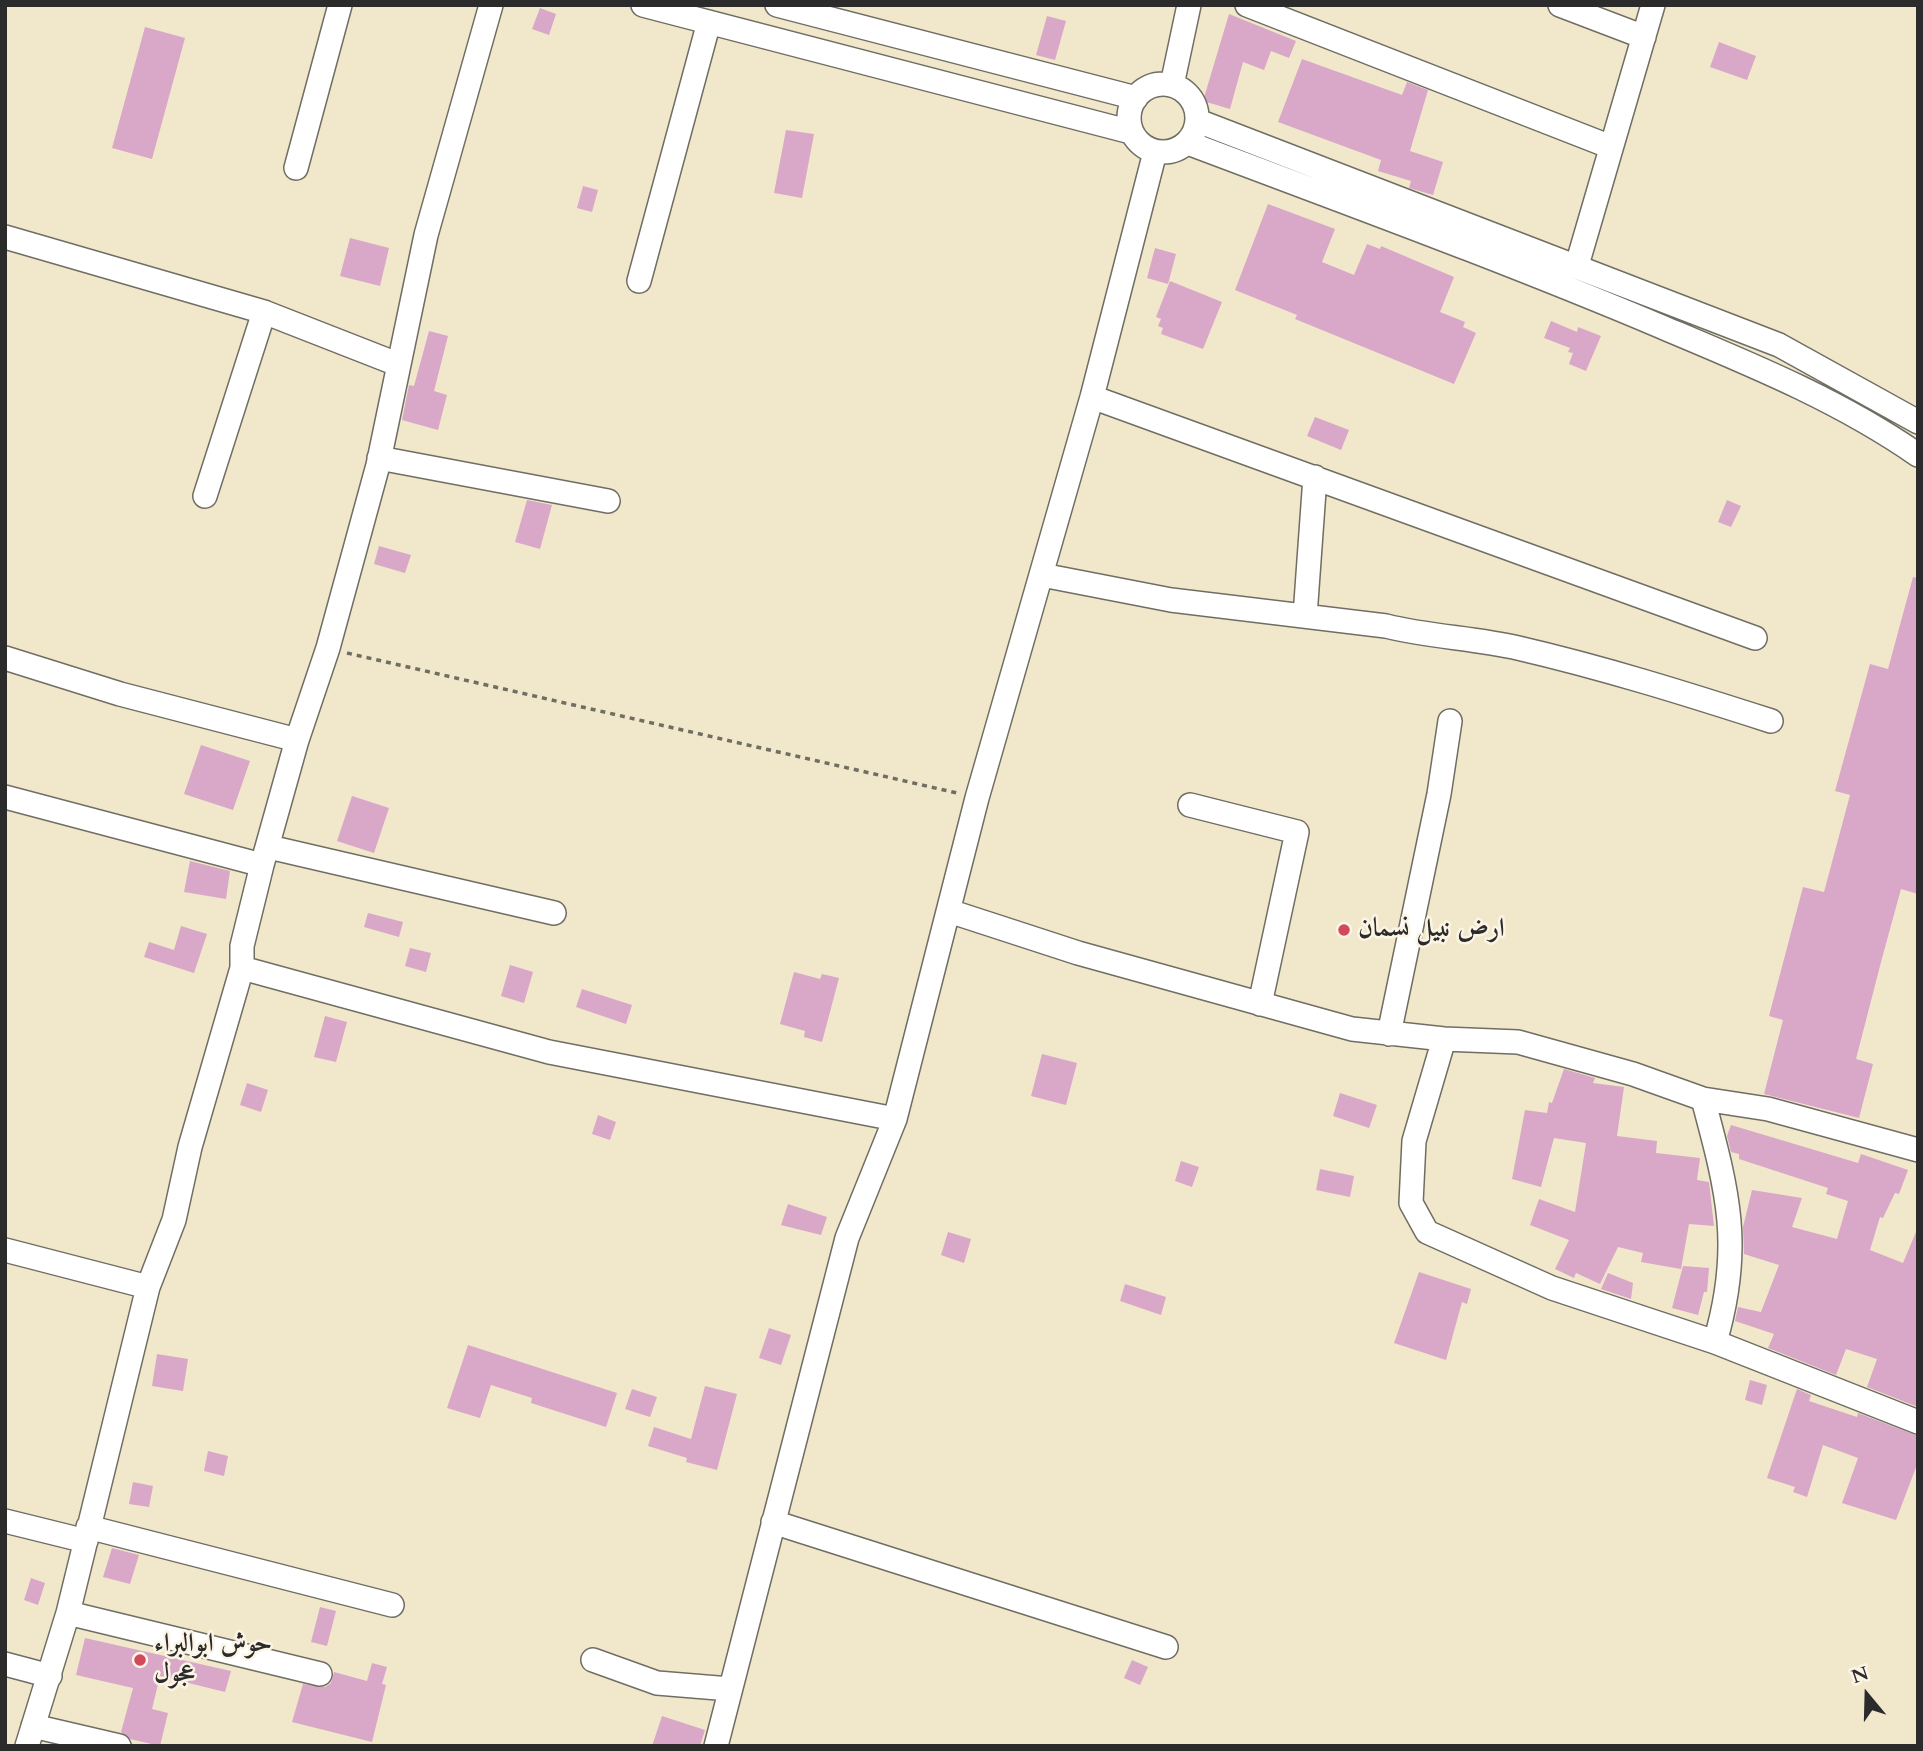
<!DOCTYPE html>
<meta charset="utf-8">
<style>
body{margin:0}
#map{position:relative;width:1923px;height:1751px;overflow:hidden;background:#f1e8cc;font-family:Cardo,serif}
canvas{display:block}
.frame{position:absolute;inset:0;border:7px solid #2b2b2b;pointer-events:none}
.north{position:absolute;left:1832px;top:1660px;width:70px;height:70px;-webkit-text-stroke:5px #fcf5e5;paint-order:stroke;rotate:341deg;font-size:19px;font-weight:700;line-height:28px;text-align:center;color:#2b2b2b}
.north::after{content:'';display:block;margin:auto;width:24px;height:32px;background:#2b2b2b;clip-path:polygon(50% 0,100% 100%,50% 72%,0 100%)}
</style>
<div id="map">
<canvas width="1923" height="1751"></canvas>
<div class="frame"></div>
<div class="north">N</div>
</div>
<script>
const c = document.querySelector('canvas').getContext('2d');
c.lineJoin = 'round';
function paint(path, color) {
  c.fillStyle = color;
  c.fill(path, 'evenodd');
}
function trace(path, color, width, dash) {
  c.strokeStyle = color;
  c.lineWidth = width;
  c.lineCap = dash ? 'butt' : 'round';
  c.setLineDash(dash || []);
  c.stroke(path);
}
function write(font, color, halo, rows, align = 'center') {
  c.font = font + ' Cardo,Amiri,serif';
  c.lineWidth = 5;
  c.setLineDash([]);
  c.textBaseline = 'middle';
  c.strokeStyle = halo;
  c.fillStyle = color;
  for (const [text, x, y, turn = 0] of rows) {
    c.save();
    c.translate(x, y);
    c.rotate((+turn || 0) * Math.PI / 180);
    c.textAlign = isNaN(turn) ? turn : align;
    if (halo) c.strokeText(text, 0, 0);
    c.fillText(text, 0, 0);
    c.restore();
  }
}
const building = new Path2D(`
 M540,8L556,14L549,35L532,29Z
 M1229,14L1296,41L1289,58L1271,51L1264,70L1243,62L1230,109L1203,101Z
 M1047,16L1066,21L1055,60L1036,55Z
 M145,27L185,38L152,159L112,148Z
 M1719,42L1756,56L1747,80L1710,67Z
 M1302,59L1402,95L1407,82L1428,90L1410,151L1443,162L1433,195L1409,188L1411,181L1378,171L1381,160L1278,122Z
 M786,130L814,134L802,198L774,193Z
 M583,186L598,190L592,212L577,208Z
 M1268,204L1335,229L1322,262L1354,275L1367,244L1380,249L1381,246L1454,277L1440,312L1465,322L1463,327L1476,333L1454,384L1295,319L1297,315L1235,290Z
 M350,238L389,248L380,286L340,276Z
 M1155,248L1176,254L1168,284L1147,278Z
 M1170,281L1222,302L1203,349L1161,334L1163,328L1158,326L1161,319L1156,317Z
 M1551,321L1577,332L1578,327L1601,336L1586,371L1569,364L1573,353L1568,352L1570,348L1544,338Z
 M429,331L448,336L434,391L447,395L438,430L402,420L409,385L414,386Z
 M1315,417L1349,430L1341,450L1307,436Z
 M527,500L552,505L540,549L515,542Z
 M1727,500L1741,506L1731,527L1718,522Z
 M379,546L411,555L405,573L374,564Z
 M1913,577L1918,578V894L1901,889L1881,962L1856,1059L1873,1064L1859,1118L1764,1094L1783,1020L1769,1016L1803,887L1824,892L1850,795L1835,791L1870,664L1888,669Z
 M201,745L250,761L233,810L184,794Z
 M352,796L389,808L374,853L337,841Z
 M190,861L230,871L226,899L184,892Z
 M368,913L403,922L399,937L364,927Z
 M181,926L207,934L194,973L144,957L149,942L174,950Z
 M410,948L431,953L426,972L405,966Z
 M510,965L533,972L524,1003L501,996Z
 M794,972L820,979L822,974L839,978L822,1042L804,1037L805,1031L780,1024Z
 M582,989L632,1005L626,1024L576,1007Z
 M325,1016L347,1022L336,1062L314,1057Z
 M1042,1054L1077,1063L1066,1105L1031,1096Z
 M1564,1069L1595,1078L1593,1083L1624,1087L1617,1136L1657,1141L1656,1153L1700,1158L1697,1180L1709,1182L1714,1226L1689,1224L1681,1269L1641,1262L1643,1253L1618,1247L1600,1284L1576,1273L1574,1278L1555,1269L1569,1240L1530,1225L1539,1199L1575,1212L1586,1143L1554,1138L1541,1187L1512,1179L1525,1110L1547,1113L1549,1102L1552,1103Z
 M247,1083L268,1090L261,1112L240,1105Z
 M1340,1093L1377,1105L1369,1128L1333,1116Z
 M598,1115L616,1122L610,1140L592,1134Z
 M1731,1125L1858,1163L1861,1154L1908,1170L1899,1194L1895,1193L1883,1218L1880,1217L1870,1250L1903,1263L1918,1227V1407L1867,1387L1877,1359L1846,1349L1836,1375L1768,1348L1774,1334L1735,1321L1738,1307L1761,1312L1779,1265L1744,1254L1743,1227L1752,1190L1802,1198L1792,1227L1837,1239L1848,1201L1826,1194L1828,1188L1739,1159V1154L1731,1152L1727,1136Z
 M1181,1161L1199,1167L1192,1187L1175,1181Z
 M1320,1169L1354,1176L1350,1197L1316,1190Z
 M788,1204L827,1217L821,1235L781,1225Z
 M948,1232L971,1239L964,1263L941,1255Z
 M1683,1266L1709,1268L1707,1292H1704L1698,1315L1672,1308Z
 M1419,1272L1471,1289L1467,1304L1462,1302L1446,1360L1394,1343Z
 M1608,1273L1633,1283L1631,1299L1601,1289Z
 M1125,1284L1166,1297L1161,1315L1120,1301Z
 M769,1328L791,1335L781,1365L759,1358Z
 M468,1345L617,1393L606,1427L531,1403L532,1398L491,1385L480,1418L447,1408Z
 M157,1354L188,1359L183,1391L152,1386Z
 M1750,1380L1767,1385L1762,1405L1745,1400Z
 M705,1386L737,1394L717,1470L686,1462L687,1458L648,1446L654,1427L691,1439Z
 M632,1389L657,1397L650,1417L625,1409Z
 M1797,1389L1811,1395L1809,1401L1857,1417L1858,1413L1918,1436V1462L1896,1520L1842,1503L1858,1458L1823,1445L1807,1497L1793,1492L1795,1487L1767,1478Z
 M208,1451L228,1456L224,1476L204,1471Z
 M133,1482L153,1486L149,1507L129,1504Z
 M112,1548L139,1555L130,1584L103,1577Z
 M31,1578L45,1583L38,1605L24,1600Z
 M320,1607L336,1611L327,1646L311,1642Z
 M85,1638L231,1671L225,1692L160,1676L152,1709L168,1713L160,1746L130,1739L121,1732L133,1688L76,1675Z
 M1132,1660L1148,1667L1140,1685L1124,1678Z
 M372,1663L387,1667L382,1684L386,1685L372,1742L292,1722L303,1684L325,1687L331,1683L334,1672L367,1681Z
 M662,1716L705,1730L700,1746H652Z`);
const path = new Path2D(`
 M347,653L957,793`);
const minor = new Path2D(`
 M643,5L1131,132
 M777,5L1136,98
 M1247,5L1611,147
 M1560,5L1644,37
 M1129 118a34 34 0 1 1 68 0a34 34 0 1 1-68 0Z
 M1172,85L1189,5
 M1198,121L1779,345L1918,422
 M1188,143C1347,203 1506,261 1662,327C1750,364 1839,400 1918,455
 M296,168L340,5
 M5,237L264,312L397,364
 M1577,265L1653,5
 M639,281L709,22
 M1092,397L1755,638
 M379,458L608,501
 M205,496L264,312
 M1042,575L1171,600L1386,626C1430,637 1475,638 1518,648C1604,668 1687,694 1771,721
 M1305,616L1315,477
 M5,658L120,694L297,740
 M5,797L262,865
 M1190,805L1297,832L1260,1004
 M269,847L554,913
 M949,911L1078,953L1352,1029L1444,1039L1518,1042L1633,1074L1703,1099L1768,1109L1918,1150
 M242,968L549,1052L895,1119
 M1389,1034L1439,794L1450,721
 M1444,1039L1414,1141L1411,1203L1427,1232L1552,1288L1715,1342
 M1703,1099C1728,1192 1743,1247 1715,1342L1918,1422
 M5,1250L148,1287
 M5,1521L86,1541
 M773,1522L1166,1647
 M88,1527L392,1605
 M68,1613L320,1674
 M593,1660L657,1683L730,1689
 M5,1664L50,1676
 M33,1726L119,1746
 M27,1746L68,1613L148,1287L174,1220L190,1147L242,968V946L262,865L297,740L328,648L378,465L426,235L491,5
 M716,1746L847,1238L895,1119L977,798L1092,397L1155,152`);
const markers = [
 [1344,930,7,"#d1495b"],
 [140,1660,7,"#d1495b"]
];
const poiNames = [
 ["ارض نبيل نسمان",1358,930],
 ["حوش ابوالبراء",154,1645],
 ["عجول",154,1675]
];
paint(building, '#d9a7c7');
trace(minor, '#706d63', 26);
trace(path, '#706d63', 3.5, [5, 5]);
trace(minor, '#fff', 23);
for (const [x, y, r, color] of markers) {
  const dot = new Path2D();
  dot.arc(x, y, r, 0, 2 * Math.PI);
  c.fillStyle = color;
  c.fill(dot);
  trace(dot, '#fcf5e5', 2.5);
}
write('bold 26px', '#2b2b2b', '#fcf5e5', poiNames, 'left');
</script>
